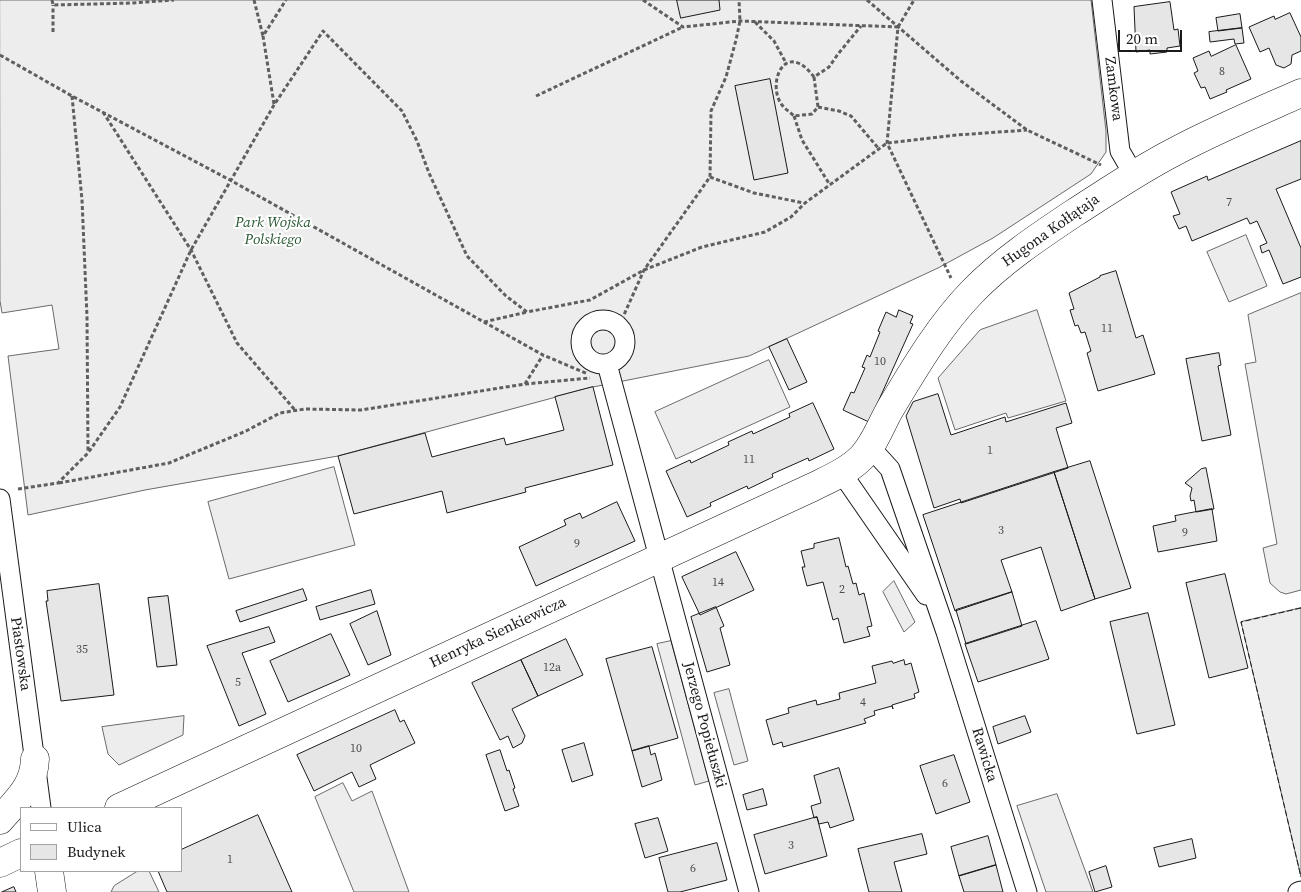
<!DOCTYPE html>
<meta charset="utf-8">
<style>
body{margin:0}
#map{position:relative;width:1301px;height:892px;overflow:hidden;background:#fff;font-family:"Source Serif 4",serif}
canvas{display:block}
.legend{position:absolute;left:20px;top:807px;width:162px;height:65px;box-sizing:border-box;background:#fff;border:1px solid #a3a3a3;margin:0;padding:6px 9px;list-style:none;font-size:15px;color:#1a1a1a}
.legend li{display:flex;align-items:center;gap:10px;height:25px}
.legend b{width:25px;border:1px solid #a3a3a3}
.scale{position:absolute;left:1118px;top:30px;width:64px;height:22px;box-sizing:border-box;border:2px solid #1a1a1a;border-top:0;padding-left:6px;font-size:15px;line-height:18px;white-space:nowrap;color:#1a1a1a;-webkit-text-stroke:4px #fff;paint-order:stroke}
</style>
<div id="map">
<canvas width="1301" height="892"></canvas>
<ul class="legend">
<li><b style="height:6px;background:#fff"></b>Ulica</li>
<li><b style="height:14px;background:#e6e6e6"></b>Budynek</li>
</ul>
<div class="scale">20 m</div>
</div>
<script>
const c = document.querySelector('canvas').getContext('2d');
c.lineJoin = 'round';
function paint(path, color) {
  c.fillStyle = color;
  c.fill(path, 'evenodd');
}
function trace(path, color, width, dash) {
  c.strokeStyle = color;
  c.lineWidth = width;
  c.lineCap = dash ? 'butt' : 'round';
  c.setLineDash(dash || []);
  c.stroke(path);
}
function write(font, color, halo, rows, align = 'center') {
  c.font = font + ' "Source Serif 4",serif';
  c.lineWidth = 4;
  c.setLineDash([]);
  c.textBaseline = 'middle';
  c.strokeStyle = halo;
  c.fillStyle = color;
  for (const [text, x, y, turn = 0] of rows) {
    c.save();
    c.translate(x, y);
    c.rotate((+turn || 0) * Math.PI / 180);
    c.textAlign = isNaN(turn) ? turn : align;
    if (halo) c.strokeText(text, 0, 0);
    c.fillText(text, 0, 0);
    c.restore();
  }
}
const built = new Path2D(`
 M0,0H1091L1106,131V152L1091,174L993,238L938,268L749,356L593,387L338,456L145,490L28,515L8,356L59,349L52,305L2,313L0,301Z
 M1246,235L1267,286L1229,302L1207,252Z
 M1301,293V590L1286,594L1280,592L1270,583L1263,548L1277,544L1245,364L1256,362L1248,315Z
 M1037,310L1066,401L1008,418L1006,413L955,430L938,378L980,330Z
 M769,360L790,407L676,459L655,412Z
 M334,467L355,545L229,579L208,502Z
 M894,581L915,622L904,632L883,592Z
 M1301,608V877L1241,622Z
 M671,641L709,781L695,785L657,644Z
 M729,689L748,761L734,765L714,693Z
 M184,716L183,735L119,765L108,754L102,727Z
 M343,783L352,801L372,791L409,892H354L315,797Z
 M1057,794L1093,892H1046L1017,806Z
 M138,871H149L159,892H111L114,886Z`);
const building = new Path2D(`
 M677,0H719L720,10L681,18Z
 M1170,2L1174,30L1178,29L1180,46L1167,48V52L1150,54V50L1136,52L1134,7Z
 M1290,13L1301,37V51L1292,55L1291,64L1284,68L1276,65L1269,48L1260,52L1249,27L1274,16L1275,19Z
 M1240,14L1242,28L1218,31L1216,18Z
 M1242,28L1244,43L1235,44L1234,39L1210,42L1209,32Z
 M1236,45L1251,79L1226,90L1227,92L1210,99L1205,87L1201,88L1194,73L1198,71L1193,58L1209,51L1211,56Z
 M770,79L788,173L754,180L735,86Z
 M1301,141V179L1276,189L1301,248V277L1283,284L1269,250L1262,253L1260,246L1267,243L1257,221L1250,224L1247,218L1192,241L1186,226L1179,229L1173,216L1180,214L1171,192L1207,176L1208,180Z
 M1116,271L1136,338L1143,335L1155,374L1098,391L1087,353L1091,351L1085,332L1081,333L1078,325L1075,326L1070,310L1074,309L1069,293L1100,277V276Z
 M899,310L913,316L910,323L913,324L869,422L843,410L851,392L854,393L865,368L862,367L867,355L870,357L880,332L878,331L886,312L896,317Z
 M787,339L807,382L789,390L769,347Z
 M1219,353L1221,365L1218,366L1231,435L1202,441L1186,359Z
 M593,387L613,465L525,488L526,492L447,513L442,491L354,514L338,456L425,433L432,457L504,438L506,445L564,430L555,397Z
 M938,394L951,435L1005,417L1006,422L1066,403L1072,423L1056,428L1068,468L961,503L960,499L934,508L906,416L913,402Z
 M813,403L834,449L809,461L808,458L772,474L773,477L748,489L747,486L710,503L711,506L687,517L666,471L690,460L691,463L729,445L728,442L752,431L753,434L790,417L789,414Z
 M1090,461L1131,588L1095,599L1054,472Z
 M1206,468L1214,509L1196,512L1194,500L1191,501L1190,496L1192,488L1185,483L1201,469Z
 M1054,472L1095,599L1061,611L1041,547L1001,560L1012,592L955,611L923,515Z
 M617,502L635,541L536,586L519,547L566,525L564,520L580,513L582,518Z
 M1212,509L1217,541L1158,552L1153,526L1176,521L1175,516Z
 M839,538L846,567L848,566L853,584L856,583L859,595L864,593L872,626L867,627L870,636L844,643L838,618L833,620L823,582L807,586L802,567H805L801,551L814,548V544Z
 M736,552L754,590L700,615L682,577Z
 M1225,574L1248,668L1209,678L1186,583Z
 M99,584L114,695L61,701L46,601H48L47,591Z
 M303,589L307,600L240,622L236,611Z
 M371,590L375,604L320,620L316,607Z
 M1012,592L1022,626L966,644L956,610Z
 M168,596L177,665L157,667L148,598Z
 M716,607L724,626L720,628L730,665L707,672L691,617Z
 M377,611L391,655L368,665L350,624Z
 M1148,613L1175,725L1137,734L1110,622Z
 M1036,621L1049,659L978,682L965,644Z
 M269,627L275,642L242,653L266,714L239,726L207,646Z
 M331,634L350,675L288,702L270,661Z
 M566,639L583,675L538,696L521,660Z
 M652,647L678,738L632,751L606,659Z
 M521,660L538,696L512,709L525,736L522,743L513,748L508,736L500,740L472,683Z
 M904,660L905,665L911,663L919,692L914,694L915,698L892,705L893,709L892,706L874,711L875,715L864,719L866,723L783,747L782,742L773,745L766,720L789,713L788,708L816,700L817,705L840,699L839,693L876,683L872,666L892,661L893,663Z
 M395,710L400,722L404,720L415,743L370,765L376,779L359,787L352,772L314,791L297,755Z
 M1025,716L1031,732L998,744L993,727Z
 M584,743L593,775L572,782L562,750Z
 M649,746L651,755L655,753L662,780L642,787L632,751Z
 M500,750L507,771L509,770L515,788L513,789L519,806L505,811L486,755Z
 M954,755L970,802L936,814L920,766Z
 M839,768L854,820L830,828L828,822L819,824L817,817L814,818L811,806L821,803L814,776Z
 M763,789L767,805L747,810L743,795Z
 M258,815L292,892H167L158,871H181V850Z
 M817,817L827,856L765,874L754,835Z
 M658,818L668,851L645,858L635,824Z
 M922,834L927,854L894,862L902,892H869L858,849Z
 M988,836L996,865L959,876L951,847Z
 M1192,839L1196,858L1159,867L1154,848Z
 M717,843L727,880L680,892H668L659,858Z
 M996,865L1003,892H964L959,876Z
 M1106,866L1112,887L1095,892L1089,872Z
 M14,887L16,892H2Z`);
const path = new Path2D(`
 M52,0L53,5L132,3L174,0
 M254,0L263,36
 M643,0L683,27L740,21L898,27L887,143L951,278
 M867,0L961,81L1027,130L1101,165
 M755,22L774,41L786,63
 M898,27L914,0
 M53,32V5
 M0,55L72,96L230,180L543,355L588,374
 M814,77L818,107L812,114L794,116C790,112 785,109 782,105C766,84 785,38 814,77L829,67L838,54L861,26
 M72,96L82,200L87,317L88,452
 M536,96L683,27
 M274,104L263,36L286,0
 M818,107L839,111L851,116L879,149
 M103,112L191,250L237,343L295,410
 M794,116L802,140L830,185
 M710,177L754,193L804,203
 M484,322L527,312
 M619,326L644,270L710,177L711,111L726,77L736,40L740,21L739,0
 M525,384L543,355
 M59,483L169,463L246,431L280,413L305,409L361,410L525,384L590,378
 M18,489L58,483L88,453L120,407L191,250L274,105L323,31L402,111L417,141L429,173L467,256L506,296L527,312L590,300L644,270L702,247L765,232L791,217L805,203L887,143L957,135L1027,130`);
const street = new Path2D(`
 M1102,0L1120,151L1134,175
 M581 342a22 22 0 1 1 44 0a22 22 0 1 1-44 0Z
 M607,364L749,892
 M870,447L890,469L946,632L1027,892
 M841,472L926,595
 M0,499L41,808
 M1298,892L1301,891`);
const secondary = new Path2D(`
 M49,871L52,892`);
const primary = new Path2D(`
 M119,808L813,487C829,479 848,471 861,458C874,445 881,425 890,409C914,369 939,326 972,292C1002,261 1038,237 1074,213C1107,192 1139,170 1174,152C1215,130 1258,112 1301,93
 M0,820C17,800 34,787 35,759
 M0,863L21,853`);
const fence = new Path2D(`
 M1301,608L1241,622L1301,877`);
const numberNames = [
 ["8",1222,72],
 ["7",1229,203],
 ["11",1107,329],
 ["10",880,362],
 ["1",990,451],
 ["11",749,460],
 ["3",1001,531],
 ["9",1185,533],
 ["9",577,544],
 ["14",718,583],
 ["2",842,590],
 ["35",82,650],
 ["12a",552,668],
 ["5",238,683],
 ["4",863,703],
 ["10",356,749],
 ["6",945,784],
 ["3",791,846],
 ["1",230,860],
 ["6",693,869]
];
const streetNames = [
 ["Zamkowa",1113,89,83],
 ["Hugona Kołłątaja",1051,231,-35],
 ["Henryka Sienkiewicza",498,633,-25],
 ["Piastowska",20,654,82],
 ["Jerzego Popiełuszki",704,725,75],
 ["Rawicka",984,755,73]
];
const parkNames = [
 ["Park Wojska",273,223],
 ["Polskiego",273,240]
];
paint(built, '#ededed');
trace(built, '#6a6a6a', 1);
paint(building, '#e6e6e6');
trace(building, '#1a1a1a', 1);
trace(street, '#1a1a1a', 21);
trace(secondary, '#1a1a1a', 29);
trace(primary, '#1a1a1a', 29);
trace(path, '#5f5f5f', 3, [4, 2.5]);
trace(street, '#fff', 19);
trace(secondary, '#fff', 28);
trace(primary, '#fff', 28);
trace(fence, '#1a1a1a', 1, [6, 2.5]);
write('12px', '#4d4d4d', null, numberNames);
write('15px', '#1a1a1a', '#fff', streetNames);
write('italic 15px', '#2b5a34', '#fff', parkNames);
</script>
